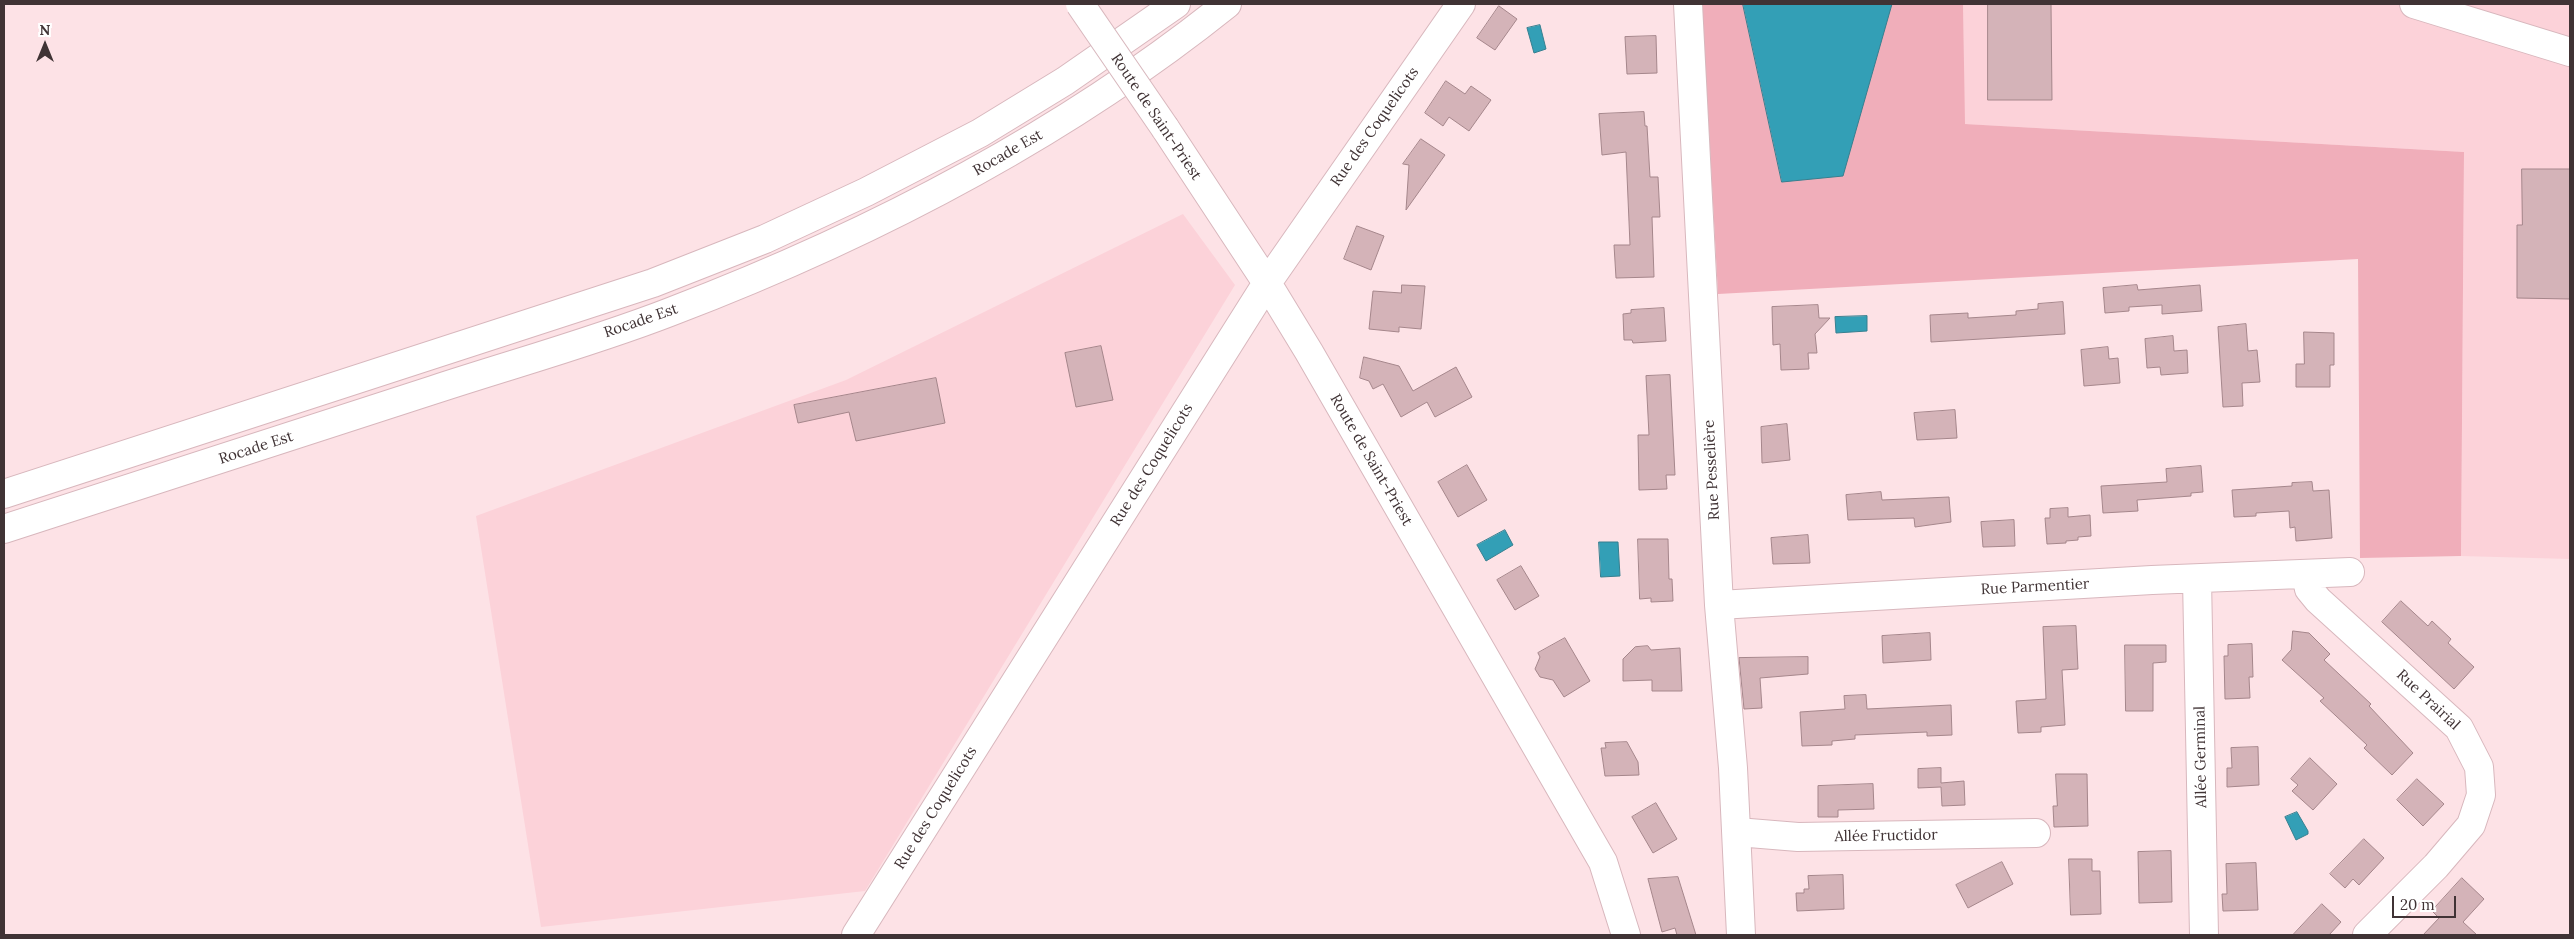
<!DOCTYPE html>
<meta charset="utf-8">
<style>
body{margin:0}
#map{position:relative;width:2574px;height:939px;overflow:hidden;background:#fde2e6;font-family:Lora,serif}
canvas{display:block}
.frame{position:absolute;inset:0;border:5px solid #403335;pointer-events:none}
.north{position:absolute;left:20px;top:20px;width:50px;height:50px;-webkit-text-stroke:4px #fff;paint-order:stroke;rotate:0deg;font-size:14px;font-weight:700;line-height:20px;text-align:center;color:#403335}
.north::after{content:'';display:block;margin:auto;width:18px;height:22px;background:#403335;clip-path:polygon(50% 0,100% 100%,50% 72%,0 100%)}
.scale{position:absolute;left:2392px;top:896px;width:64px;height:22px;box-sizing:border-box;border:2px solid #403335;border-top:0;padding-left:6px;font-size:15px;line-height:18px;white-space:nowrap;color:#403335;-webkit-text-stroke:4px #fff;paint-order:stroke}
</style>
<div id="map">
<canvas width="2574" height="939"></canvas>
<div class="frame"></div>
<div class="north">N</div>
<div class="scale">20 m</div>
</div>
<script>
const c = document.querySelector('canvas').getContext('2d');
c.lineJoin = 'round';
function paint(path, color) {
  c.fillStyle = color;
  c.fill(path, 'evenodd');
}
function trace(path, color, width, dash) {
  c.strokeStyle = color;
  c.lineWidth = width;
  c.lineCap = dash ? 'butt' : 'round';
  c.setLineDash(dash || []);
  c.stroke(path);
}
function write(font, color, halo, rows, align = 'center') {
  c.font = font + ' Lora,serif';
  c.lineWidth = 4.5;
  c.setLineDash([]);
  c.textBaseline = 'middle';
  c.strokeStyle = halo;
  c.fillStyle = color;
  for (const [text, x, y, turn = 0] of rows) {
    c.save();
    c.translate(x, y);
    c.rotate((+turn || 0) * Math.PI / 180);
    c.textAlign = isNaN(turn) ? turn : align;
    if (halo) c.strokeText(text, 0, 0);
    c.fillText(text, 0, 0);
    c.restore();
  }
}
const built = new Path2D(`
 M1963,4H2570V559L2461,556L2464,152L1964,124Z
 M1183,214L1235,285L865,891L541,927L476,516L846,380Z`);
const green = new Path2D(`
 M1702,4H1963L1965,124L2464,152L2461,556L2360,558L2358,259L1718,294Z`);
const water = new Path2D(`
 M1743,4H1892L1843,176L1782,182Z
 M1540,25L1546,49L1534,53L1527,28Z
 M1867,316V331L1836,333L1835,317Z
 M1505,530L1513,545L1486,561L1477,545Z
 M1599,542H1618L1620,576L1601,577Z
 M2297,812L2308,831V834L2296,840L2285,817Z`);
const building = new Path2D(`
 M1988,4H2051L2052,100H1988Z
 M1499,6L1517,19L1495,50L1477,38Z
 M1656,36L1657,73L1627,74L1625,37Z
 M1446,81L1465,94L1471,86L1491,100L1469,131L1449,117L1443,126L1425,113Z
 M1644,112L1645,126H1647L1650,177H1658L1660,217H1652L1654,277L1616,278L1614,245H1630L1626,152L1602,155L1599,114Z
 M1421,139L1445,155L1406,210L1409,165L1403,164Z
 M2522,169H2570V299L2517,298V225H2522Z
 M1357,226L1384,236L1371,270L1344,259Z
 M1402,285L1425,286L1421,329L1399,327V332L1369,329L1373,291L1401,293Z
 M2137,285L2138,290L2200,285L2202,311L2162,314V305L2129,307V311L2105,313L2103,288Z
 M2063,302L2065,334L1931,342L1930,315L1968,313V318L2016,315V311L2038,309V304Z
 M1818,305L1819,318H1830L1815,334L1817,353H1808L1809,369L1781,370L1780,344L1773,345L1772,307Z
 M1664,308L1666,341L1633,343L1632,340H1624L1623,314L1631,313V310Z
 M2246,324L2248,351L2257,350L2260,382L2242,383L2243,406L2223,407L2218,327Z
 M2304,332L2334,333V365H2330V387H2296V364H2304Z
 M2173,336L2174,351L2187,350L2188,373L2161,375L2160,367L2147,368L2145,339Z
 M1101,346L1113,400L1076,407L1065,353Z
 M2108,347L2109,359L2118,358L2120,383L2084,386L2081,350Z
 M1364,357L1399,366L1413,391L1456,367L1472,397L1435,417L1427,402L1401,417L1383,384L1373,389L1369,381L1360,378Z
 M1670,375L1675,475H1666L1667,489L1639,490L1638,435H1649L1646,376Z
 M936,378L945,423L856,441L849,412L798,423L794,405Z
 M1955,410L1957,438L1917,440L1914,413Z
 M1787,424L1790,460L1762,463L1761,427Z
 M1467,465L1487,500L1458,517L1438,482Z
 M2201,466L2203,492L2191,493V496L2137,500L2138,511L2103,513L2101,486L2167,482L2166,469Z
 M2312,482L2313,491L2329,490L2332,538L2296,541L2295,527L2290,528L2289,511L2256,513V516L2234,517L2232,490L2292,486V483Z
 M1881,492L1882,500L1949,497L1951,522L1915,527L1914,518L1848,520L1846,495Z
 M2068,508V517L2090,515L2091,536L2078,537V540L2066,541V543L2047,544L2045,518H2050V509Z
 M2014,520L2015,546L1983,547L1981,522Z
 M1808,535L1810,563L1773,564L1771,538Z
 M1638,539H1668L1669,579H1672L1673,601L1651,602V598L1640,599Z
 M1521,566L1539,596L1515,610L1497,580Z
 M2401,601L2428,626L2432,621L2451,639L2448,643L2474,667L2454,689L2382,622Z
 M2076,626L2078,669L2062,670L2065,725L2041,727V732L2018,733L2016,701L2046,699L2043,627Z
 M2293,631L2309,633L2330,654L2324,660L2371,704L2369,706L2413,753L2392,775L2364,748L2367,745L2320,701L2324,698L2282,660L2291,650Z
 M1930,633L1931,660L1883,663L1882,636Z
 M1565,638L1590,681L1564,697L1553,680L1540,677L1535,669L1540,657L1538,653Z
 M2252,644L2253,677H2249L2250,698L2225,699L2224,656H2228V645Z
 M2125,645H2166V662L2153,663V711H2126Z
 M1648,646L1651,650L1680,648L1682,691H1652V680L1623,681V659L1635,647Z
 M1808,657V674L1760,678L1762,708L1744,709L1739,658Z
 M1866,695L1867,709L1951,705L1952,735L1927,736V732L1855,735V739L1832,741V745L1802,746L1800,712L1845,709L1844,696Z
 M1627,742L1638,762L1639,775L1605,776L1601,748H1606L1605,743Z
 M2258,747L2259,785L2227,787V768H2232L2231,748Z
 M2310,758L2337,784L2313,810L2292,791L2298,785L2291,779Z
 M1941,768V783L1964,781L1965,805L1942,806L1941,787L1918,788V769Z
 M2056,774H2087L2088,826L2054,827L2053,806H2057Z
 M2417,779L2444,804L2423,826L2397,800Z
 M1873,784L1874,809L1838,810V817H1818V786Z
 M1656,803L1677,839L1653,853L1632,817Z
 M2364,839L2384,858L2359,885L2353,879L2345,888L2330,874Z
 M2171,851L2172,902L2139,903L2138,852Z
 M2069,859H2092V871H2100L2101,914L2071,915Z
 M2002,862L2013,884L1968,908L1956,885Z
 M2256,863L2258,910L2223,911L2222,894H2227L2226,864Z
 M1843,875L1844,909L1797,911L1796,893H1804V889H1809L1808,876Z
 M1678,877L1696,935H1677L1675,928L1662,932L1648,879Z
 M2462,878L2484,899L2463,922L2477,935H2423L2439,918L2432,911Z
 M2322,904L2341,922L2329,935H2293Z`);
const minor = new Path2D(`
 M1688,4L1719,605L1733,768L1741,935
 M2414,4L2570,52
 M1165,128L1267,283L1309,352L1603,862L1626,935
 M2306,575L2309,589L2318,600L2459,728L2479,767L2481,795L2471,825L2436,866L2367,935
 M2197,579L2204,935
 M1719,605L2152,580L2350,572
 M1737,832L1798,837L2036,833
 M856,935L1267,283L1461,4`);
const highway = new Path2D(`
 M4,494L653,283L765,239L866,192L980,133L1065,81L1176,4
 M4,529C147,483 290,437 433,390C512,364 593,342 670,312C869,236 1060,138 1227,4`);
const minorBridge = new Path2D(`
 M1080,4L1165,128`);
const streetNames = [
 ["Route de Saint-Priest",1156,117,56],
 ["Rue des Coquelicots",1375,127,-55],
 ["Rocade Est",1008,153,-30],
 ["Rocade Est",641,321,-19],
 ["Rocade Est",256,448,-18],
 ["Route de Saint-Priest",1371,460,60],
 ["Rue des Coquelicots",1152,465,-58],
 ["Rue Pesselière",1712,470,-93],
 ["Rue Parmentier",2035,587,-3],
 ["Rue Prairial",2428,700,43],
 ["Allée Germinal",2201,757,-91],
 ["Rue des Coquelicots",936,808,-58],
 ["Allée Fructidor",1886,836,-1]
];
paint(built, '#fcd2d9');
paint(green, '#f0aeba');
paint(water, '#339fb6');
trace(water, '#377f8f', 1);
paint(building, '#d4b3b8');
trace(building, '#a5868b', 1);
trace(minor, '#d8b7bd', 30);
trace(highway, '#d8b7bd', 30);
trace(minor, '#fff', 28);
trace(highway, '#fff', 28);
trace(minorBridge, '#d8b7bd', 30, []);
trace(minorBridge, '#fff', 28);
write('15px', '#403335', '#fff', streetNames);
</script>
